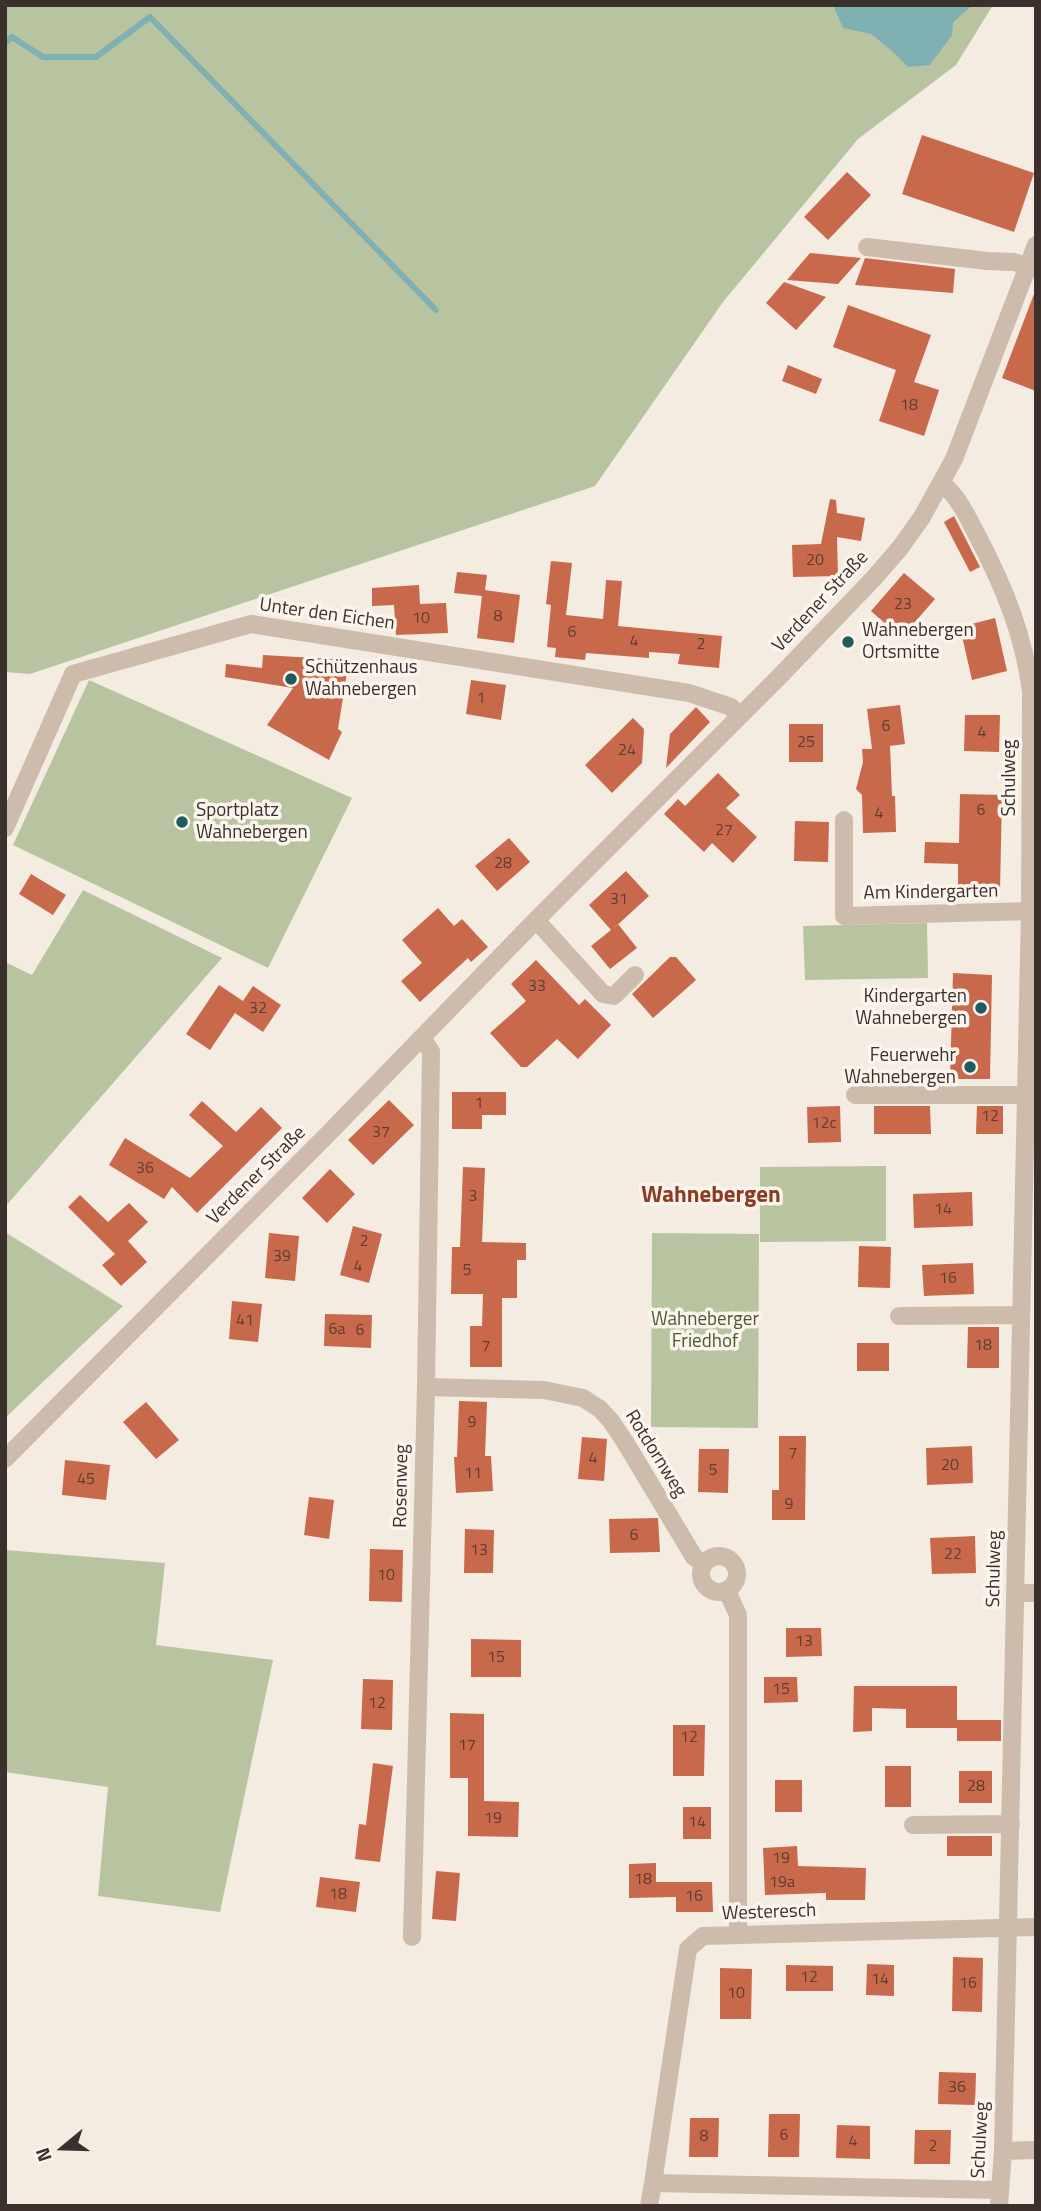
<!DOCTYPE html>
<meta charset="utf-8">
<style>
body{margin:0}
#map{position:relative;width:1041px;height:2211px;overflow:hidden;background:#f4ebe1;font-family:"Titillium Web",sans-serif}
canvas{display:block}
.frame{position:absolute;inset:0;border:7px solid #3b302b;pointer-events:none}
.north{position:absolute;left:28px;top:2113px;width:70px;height:70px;-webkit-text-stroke:5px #fbf5ee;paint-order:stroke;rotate:251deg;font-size:19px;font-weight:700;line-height:28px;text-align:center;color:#3b302b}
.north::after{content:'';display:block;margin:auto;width:24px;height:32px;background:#3b302b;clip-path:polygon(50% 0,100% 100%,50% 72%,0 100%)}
</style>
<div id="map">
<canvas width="1041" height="2211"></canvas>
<div class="frame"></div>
<div class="north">N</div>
</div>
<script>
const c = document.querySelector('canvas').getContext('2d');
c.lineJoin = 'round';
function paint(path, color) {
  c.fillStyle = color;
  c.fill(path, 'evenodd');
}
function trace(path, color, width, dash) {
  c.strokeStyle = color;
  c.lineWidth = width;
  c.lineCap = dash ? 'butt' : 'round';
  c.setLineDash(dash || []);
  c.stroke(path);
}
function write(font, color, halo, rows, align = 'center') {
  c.font = font + ' "Titillium Web",sans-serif';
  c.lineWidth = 7;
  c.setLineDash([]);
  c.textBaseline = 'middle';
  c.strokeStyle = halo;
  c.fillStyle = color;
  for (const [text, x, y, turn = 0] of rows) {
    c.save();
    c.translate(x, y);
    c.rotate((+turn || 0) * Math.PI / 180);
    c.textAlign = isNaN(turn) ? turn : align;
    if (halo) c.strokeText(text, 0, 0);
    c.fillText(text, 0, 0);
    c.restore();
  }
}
const green = new Path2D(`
 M5,5H993L956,65L858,139L723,302L595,486L30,674L5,672Z
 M89,680L352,798L268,968L13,845Z
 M83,890L222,958L5,1207V962L32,975Z
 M927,923L928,978L805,980L803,926Z
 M886,1166V1241L760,1242V1167Z
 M5,1232L123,1306L5,1418Z
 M652,1233L759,1234L758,1428L651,1427Z
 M5,1550L165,1563L156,1645L273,1660L220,1912L98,1896L108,1787L5,1772Z`);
const water = new Path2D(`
 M833,5H973L953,22L952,35L930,65L908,67L891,50L871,34L843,28Z`);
const stream = new Path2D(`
 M5,43L12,37L43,57H96L150,17L436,310`);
const building = new Path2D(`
 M922,135L1034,173L1014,232L902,194Z
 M847,172L871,195L828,240L804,217Z
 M810,253L861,258L838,284L787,280Z
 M865,258L955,269L953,293L855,285Z
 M784,282L826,297L796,330L766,303Z
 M1034,294H1036V391L1002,378Z
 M848,305L931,335L914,382L939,390L924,436L879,421L896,370L833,347Z
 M788,365L822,379L816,394L782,381Z
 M830,499L836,500L837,513L865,518L861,541L837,537L838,576L793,577L792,545L821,544Z
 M954,516L980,567L970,572L944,522Z
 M551,561L572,563L566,615L603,619L606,580L622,581L618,626L722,636L719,668L678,664L680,654L649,652V658L586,653L585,660L555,657L556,648L547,647L551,605L546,604Z
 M457,572L487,575L485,590L520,595L514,643L477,638L482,596L454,593Z
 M904,573L935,599L901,638L871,611Z
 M419,585L420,604L446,603L448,633L396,635L394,605L372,606V588Z
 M995,618L1007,671L972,680L960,627Z
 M263,655L349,660L338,729L342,732L329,760L267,725L293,688L225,677L226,664L262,668Z
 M471,680L506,685L501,720L466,714Z
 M900,705L905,744L890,746L892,796H895L896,832L863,833L862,795L856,789L863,762L862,749H872L867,709Z
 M696,707L710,722L666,768L670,734Z
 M965,715H1000L999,752L964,751Z
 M633,718L644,729L642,763L612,793L585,765Z
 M789,724H823V762H789Z
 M718,773L740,795L726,808L757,837L733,863L712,843L704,852L664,814L678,799L685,806Z
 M960,794L1002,795L1000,891L958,890V864L924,863L925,842L959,843Z
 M795,821L829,822L828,862L794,861Z
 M509,838L530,862L497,891L475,866Z
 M626,871L649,896L613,929L618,924L637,948L610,969L591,946L611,930L589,905Z
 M31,874L66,895L53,915L19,894Z
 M438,908L454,926L462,919L488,947L471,962L468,958L420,1002L401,981L422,963L402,940Z
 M670,957H676L696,980L653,1018L632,994Z
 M536,960L579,1005L585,999L611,1025L578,1059L557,1039L527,1067H521L490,1033L526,1001L511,984Z
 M953,973L992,975L990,1079H950Z
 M219,985L243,1001L210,1050L186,1034Z
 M253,986L281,1005L263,1032L235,1013Z
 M452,1092H506V1115H482V1129H452Z
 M389,1100L414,1125L373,1165L348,1140Z
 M202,1101L236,1132L261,1107L282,1128L197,1213L172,1187L164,1199L109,1165L125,1138L190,1178L223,1146L189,1115Z
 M840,1106L841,1142L808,1143L807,1107Z
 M874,1106H930L931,1134H874Z
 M977,1106H1003V1134H976Z
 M463,1167L485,1168L482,1242L526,1243V1260H517V1298H502V1367H470V1326H482L483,1294H451L452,1247H460Z
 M330,1169L355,1194L327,1223L302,1198Z
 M972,1192L973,1226L914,1228L913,1194Z
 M80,1195L108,1222L129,1203L148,1222L128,1241L147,1262L121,1286L102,1265L115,1254L68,1207Z
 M353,1226L382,1234L369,1283L340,1275Z
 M269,1233L299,1236L295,1281L265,1278Z
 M859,1246L891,1247L890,1288L858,1287Z
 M973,1263L974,1294L924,1296L922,1265Z
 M232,1301L262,1304L258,1342L229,1339Z
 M325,1314L372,1315L371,1348L324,1346Z
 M968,1327H999V1368H967Z
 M857,1343H889V1371H857Z
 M459,1401L487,1402L485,1456H491L493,1491L456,1493L454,1457H457Z
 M146,1402L179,1440L156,1459L123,1422Z
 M779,1436H806L805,1520H772V1490H779Z
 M582,1437L607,1439L604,1481L578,1479Z
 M972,1446L973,1483L927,1485L926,1448Z
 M699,1449H729L728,1493L698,1492Z
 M65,1460L110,1465L106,1500L62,1495Z
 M309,1497L334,1500L329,1539L304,1535Z
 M658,1518L660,1552L610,1553L609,1519Z
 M465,1529L494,1530L493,1573H464Z
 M975,1536L976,1573L932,1574L930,1538Z
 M370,1549L403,1550L402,1602L369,1601Z
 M786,1628H821L822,1656L786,1657Z
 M471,1639L521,1640V1677H471Z
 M764,1677H797L798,1702L764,1703Z
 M363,1679L393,1680L392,1730L361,1729Z
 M854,1686H957V1720H1001V1741H957V1728H906V1709L872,1708V1731L853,1732Z
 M450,1713L484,1714V1801L519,1802L518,1837L468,1836V1778H450Z
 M673,1725H705L704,1776H673Z
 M373,1763L393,1766L380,1862L355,1859L359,1824L366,1825Z
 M885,1766H911V1807H885Z
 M959,1771H992V1803H959Z
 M775,1780H802V1812H775Z
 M683,1807H711V1839H683Z
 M947,1836H992V1856H947Z
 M797,1846L798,1866L866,1868L865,1900H826V1893L765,1895L763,1848Z
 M656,1863V1882H712L713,1912H676V1897L629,1898V1864Z
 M436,1871L460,1873L456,1921L432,1919Z
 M320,1877L360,1882L356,1912L316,1907Z
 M953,1957L983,1958L982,2012L952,2011Z
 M867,1964L894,1965V1996L866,1995Z
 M786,1965L833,1966V1991H786Z
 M720,1968L752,1969L751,2019H720Z
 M939,2072L976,2073L975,2105L938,2104Z
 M769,2114H800L799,2157H768Z
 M690,2118H719L718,2157H689Z
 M837,2125L870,2126V2159L836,2158Z
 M915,2130H951L950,2164H914Z`);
const minor = new Path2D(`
 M867,247L987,261L1014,262L1036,269
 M942,483C960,499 967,516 978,537C1004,587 1024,635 1031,692L1030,911L1003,2151L999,2206
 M844,820V916L1030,911
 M5,828L73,674L251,624L689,693L731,707L740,716
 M536,920L603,994L614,996L635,975
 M855,1095H1026
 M899,1316L1021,1315
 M426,1387L544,1390L583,1398L600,1409L611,1421L625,1442L694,1557L704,1564
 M5,1459L328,1134L536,920L780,676L874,578L900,548L922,517L954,459L1036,245
 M701 1574a18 18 0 1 1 36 0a18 18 0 1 1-36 0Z
 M727,1591L738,1615V1934
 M1015,1593H1036
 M913,1825L1011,1824
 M412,1937L426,1387L431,1051L422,1038
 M1003,2151L1036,2150
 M999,2190L653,2183L688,1949L703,1936L1036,1927
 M649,2206L653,2183`);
const markers = [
 [848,642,7,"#1f5a5e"],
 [291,679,7,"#1f5a5e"],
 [182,822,7,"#1f5a5e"],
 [981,1008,7,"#1f5a5e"],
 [970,1067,7,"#1f5a5e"]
];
const numberNames = [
 ["18",909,406],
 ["20",815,561],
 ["23",903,605],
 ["8",498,617],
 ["10",421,619],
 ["6",572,633],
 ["4",634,642],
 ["2",701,645],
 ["1",481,699],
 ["6",886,727],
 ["4",982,733],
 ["25",806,743],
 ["24",627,751],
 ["6",981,811],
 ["4",879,814],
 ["27",724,831],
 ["28",503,864],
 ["31",619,900],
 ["33",537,987],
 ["32",258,1009],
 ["1",479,1104],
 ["12",990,1117],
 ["12c",824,1124],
 ["37",381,1133],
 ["36",145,1169],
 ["3",473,1197],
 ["14",943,1210],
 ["2",364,1242],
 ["39",282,1257],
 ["4",358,1267],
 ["5",467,1271],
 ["16",948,1279],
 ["41",245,1321],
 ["6a",337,1330],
 ["6",360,1331],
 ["18",983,1346],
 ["7",486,1347],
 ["9",472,1423],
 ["7",793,1454],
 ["4",593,1459],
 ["20",950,1466],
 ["5",713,1471],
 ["11",473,1474],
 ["45",86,1480],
 ["9",789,1505],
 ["6",634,1536],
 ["13",479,1551],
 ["22",953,1555],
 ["10",386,1576],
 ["13",804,1642],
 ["15",496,1658],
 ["15",781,1690],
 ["12",377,1704],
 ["12",689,1738],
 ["17",467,1746],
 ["28",976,1787],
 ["19",493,1819],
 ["14",697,1823],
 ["19",781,1859],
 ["18",643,1880],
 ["19a",782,1883],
 ["18",338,1895],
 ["16",694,1897],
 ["12",809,1978],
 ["14",880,1980],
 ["16",968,1984],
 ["10",736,1994],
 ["36",957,2088],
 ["6",784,2136],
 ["8",704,2137],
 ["4",853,2142],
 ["2",933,2147]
];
const streetNames = [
 ["Verdener Straße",821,602,-47],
 ["Unter den Eichen",327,615,8],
 ["Schulweg",1010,778,-90],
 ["Am Kindergarten",931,893,-1],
 ["Verdener Straße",257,1176,-45],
 ["Rotdornweg",655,1454,58],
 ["Rosenweg",402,1486,-89],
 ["Schulweg",995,1569,-89],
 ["Westeresch",769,1913,-2],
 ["Schulweg",981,2140,-87]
];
const poiNames = [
 ["Wahnebergen",862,631],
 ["Ortsmitte",862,653],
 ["Schützenhaus",305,668],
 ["Wahnebergen",305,690],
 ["Sportplatz",196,811],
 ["Wahnebergen",196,833],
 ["Kindergarten",967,997,"right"],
 ["Wahnebergen",967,1019,"right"],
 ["Feuerwehr",956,1056,"right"],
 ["Wahnebergen",956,1078,"right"]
];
const parkNames = [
 ["Wahneberger",705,1320],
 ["Friedhof",705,1342]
];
const quarterNames = [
 ["Wahnebergen",711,1196]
];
paint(green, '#b8c4a0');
paint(water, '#7fb0b2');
trace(stream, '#7fb0b2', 6);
paint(building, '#c8694b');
trace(minor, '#cdbbac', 18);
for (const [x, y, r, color] of markers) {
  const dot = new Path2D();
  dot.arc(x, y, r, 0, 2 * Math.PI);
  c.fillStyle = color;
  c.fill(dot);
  trace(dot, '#fbf5ee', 2.5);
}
write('16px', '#5e3e33', null, numberNames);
write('19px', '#3b302b', '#fbf5ee', streetNames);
write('19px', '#3b302b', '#fbf5ee', poiNames, 'left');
write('19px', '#4a5a2e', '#fbf5ee', parkNames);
write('bold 23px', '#8c3b22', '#fbf5ee', quarterNames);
</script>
